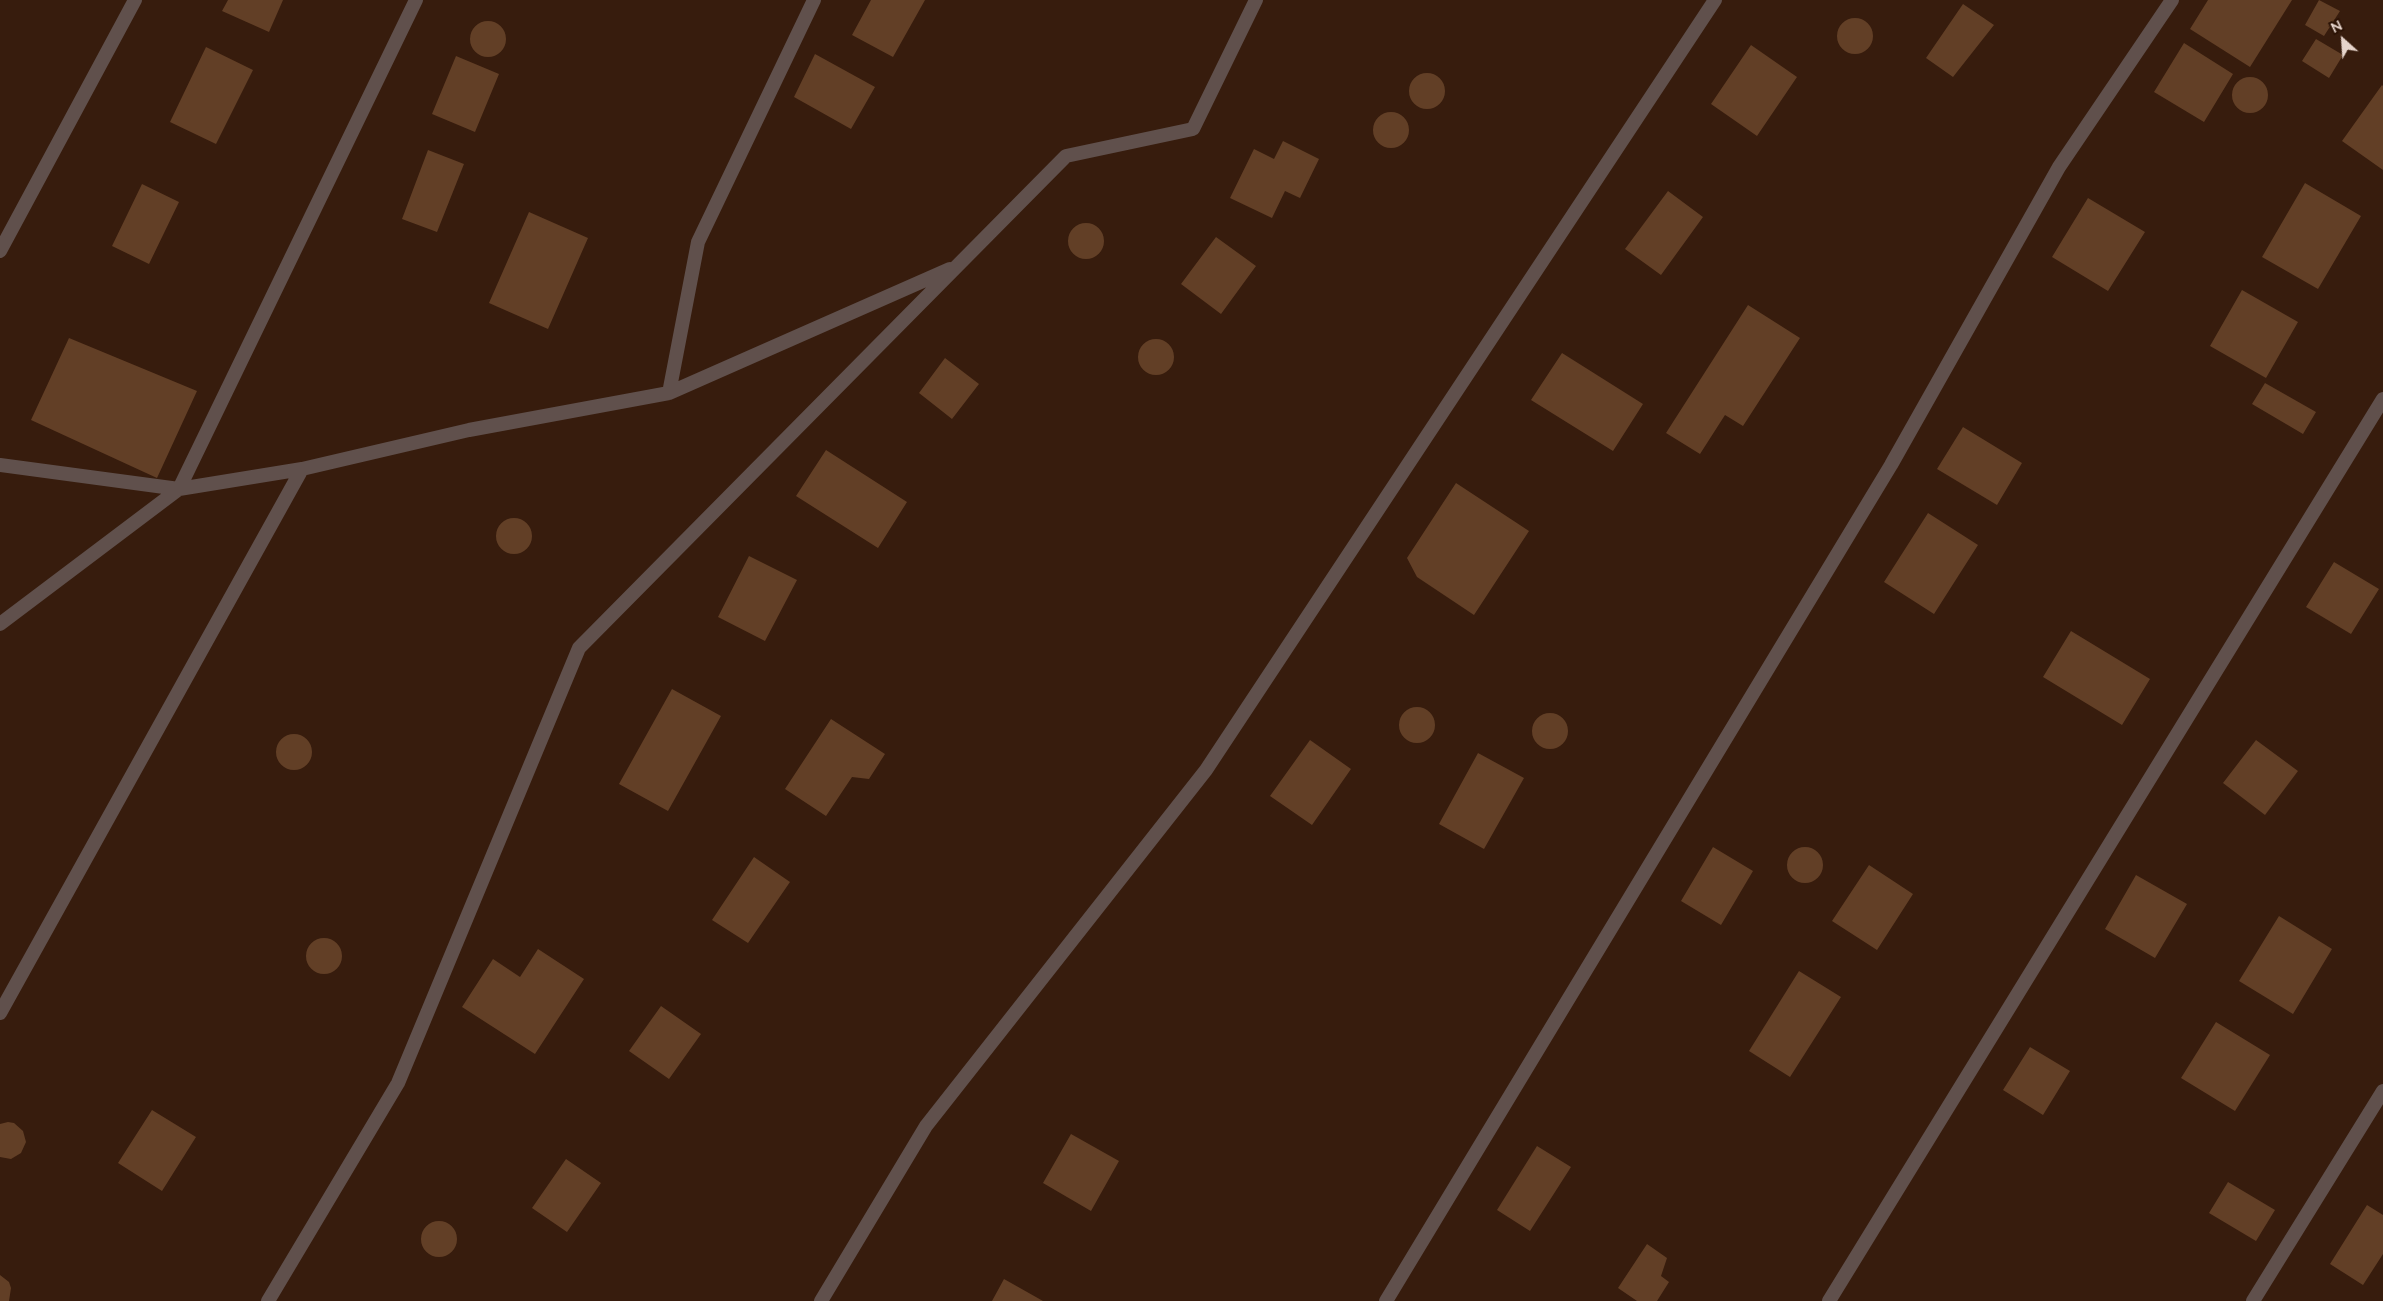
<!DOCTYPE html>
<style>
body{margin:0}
#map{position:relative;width:2383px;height:1301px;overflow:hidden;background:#371c0d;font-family:Mulish,sans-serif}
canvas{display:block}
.north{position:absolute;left:2318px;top:15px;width:50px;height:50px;-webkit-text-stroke:4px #2c1305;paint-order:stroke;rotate:334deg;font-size:14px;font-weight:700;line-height:20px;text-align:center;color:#e6d4cb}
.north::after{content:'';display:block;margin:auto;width:18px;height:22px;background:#e6d4cb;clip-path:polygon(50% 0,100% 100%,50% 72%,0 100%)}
</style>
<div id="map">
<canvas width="2383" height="1301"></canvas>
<div class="north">N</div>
</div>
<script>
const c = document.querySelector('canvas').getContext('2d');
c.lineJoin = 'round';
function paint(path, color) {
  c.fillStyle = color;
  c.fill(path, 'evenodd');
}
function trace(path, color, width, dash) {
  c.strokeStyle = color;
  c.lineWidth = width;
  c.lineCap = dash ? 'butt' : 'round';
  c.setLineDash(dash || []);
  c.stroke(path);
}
const building = new Path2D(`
 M228,0H283L269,32L222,11Z
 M871,0H925L893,57L852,35Z
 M2208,0H2292L2250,67L2190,29Z
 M2319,0L2340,11L2324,36L2305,25Z
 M1963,4L1994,25L1953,77L1926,58Z
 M1837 36a18 18 0 1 1 36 0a18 18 0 1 1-36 0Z
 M470 39a18 18 0 1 1 36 0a18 18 0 1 1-36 0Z
 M2316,39L2343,55L2329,78L2302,61Z
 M2184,43L2233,74L2204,122L2154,92Z
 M1751,45L1797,77L1757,136L1711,104Z
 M206,47L253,70L216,144L170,122Z
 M815,54L875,87L851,129L794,97Z
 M456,56L499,74L475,132L432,114Z
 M1409 91a18 18 0 1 1 36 0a18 18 0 1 1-36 0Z
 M2232 95a18 18 0 1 1 36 0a18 18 0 1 1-36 0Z
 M2382,85L2383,86V170L2342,141Z
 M1373 130a18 18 0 1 1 36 0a18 18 0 1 1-36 0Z
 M1283,141L1319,159L1300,198L1285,191L1272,218L1230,198L1254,149L1274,159Z
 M428,150L464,164L437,232L402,219Z
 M2305,183L2361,216L2318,289L2262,257Z
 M142,184L179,202L149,264L112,246Z
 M1668,191L1703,217L1661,275L1625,249Z
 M2088,198L2145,232L2108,291L2052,257Z
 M529,212L588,238L548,329L489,303Z
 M1068 241a18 18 0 1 1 36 0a18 18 0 1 1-36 0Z
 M1216,237L1256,266L1221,314L1181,284Z
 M2242,290L2298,322L2266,378L2210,346Z
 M1748,305L1800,338L1743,426L1725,415L1700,454L1666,433Z
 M69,338L197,391L157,478L31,420Z
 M1138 357a18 18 0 1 1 36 0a18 18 0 1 1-36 0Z
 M1562,353L1643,404L1613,451L1531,400Z
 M945,358L979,384L952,419L919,393Z
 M2265,383L2316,412L2303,434L2252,404Z
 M1963,427L2022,463L1997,505L1937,469Z
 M826,450L907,502L878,548L796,496Z
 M1456,483L1529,531L1474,615L1417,577L1407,558Z
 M1928,513L1978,545L1934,614L1884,582Z
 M496 536a18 18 0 1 1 36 0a18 18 0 1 1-36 0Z
 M749,556L797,580L765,641L718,617Z
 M2334,562L2379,589L2351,634L2306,607Z
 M2071,631L2150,679L2122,725L2043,677Z
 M672,689L721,716L668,811L619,784Z
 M1399 725a18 18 0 1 1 36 0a18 18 0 1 1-36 0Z
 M1532 731a18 18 0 1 1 36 0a18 18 0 1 1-36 0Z
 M831,719L885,754L869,779L852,777L826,816L785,789Z
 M276 752a18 18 0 1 1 36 0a18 18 0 1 1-36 0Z
 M1310,740L1351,769L1312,825L1270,796Z
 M2256,740L2298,771L2265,815L2223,783Z
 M1478,753L1524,778L1484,849L1439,824Z
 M1787 865a18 18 0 1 1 36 0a18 18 0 1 1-36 0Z
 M1713,847L1753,871L1721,925L1681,901Z
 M754,857L790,882L748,943L712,920Z
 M1869,865L1913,894L1877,950L1832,921Z
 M2136,875L2187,904L2155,958L2105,929Z
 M2279,916L2332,949L2293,1014L2239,981Z
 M306 956a18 18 0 1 1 36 0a18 18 0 1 1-36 0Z
 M538,949L584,979L535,1054L462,1007L493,959L520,977Z
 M1799,971L1841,997L1790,1077L1749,1051Z
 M661,1006L701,1034L669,1079L629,1051Z
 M2216,1022L2270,1055L2235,1111L2181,1078Z
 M2030,1047L2070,1071L2043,1115L2003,1090Z
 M152,1110L196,1137L162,1191L118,1163Z
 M8,1122L14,1123L23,1131L26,1142L21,1153L11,1159L0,1157V1124Z
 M1071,1134L1119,1161L1091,1211L1043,1183Z
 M1537,1146L1571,1167L1530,1231L1497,1210Z
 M566,1159L601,1183L567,1232L532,1208Z
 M2228,1182L2275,1210L2256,1241L2209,1213Z
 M2367,1205L2383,1215V1254L2363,1285L2330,1264Z
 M421 1239a18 18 0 1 1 36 0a18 18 0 1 1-36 0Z
 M1647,1244L1667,1258L1661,1276L1669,1282L1657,1301H1637L1618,1288Z
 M0,1275L9,1282L11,1288L9,1301H0Z
 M1004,1279L1043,1301H992Z`);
const minor = new Path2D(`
 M0,251L135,0
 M669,393L698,242L814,0
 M0,465L179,489L302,469L469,430L669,393L950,269
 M0,624L179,489L416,0
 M0,1013L302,469
 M268,1301L398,1083L579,648L1066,156L1193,129L1256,0
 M821,1301L926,1126L1206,770L1715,0
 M1386,1301L1891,465L2059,167L2172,0
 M1829,1301L2383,399
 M2253,1301L2383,1091`);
paint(building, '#623f26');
trace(minor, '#60504c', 14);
</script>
